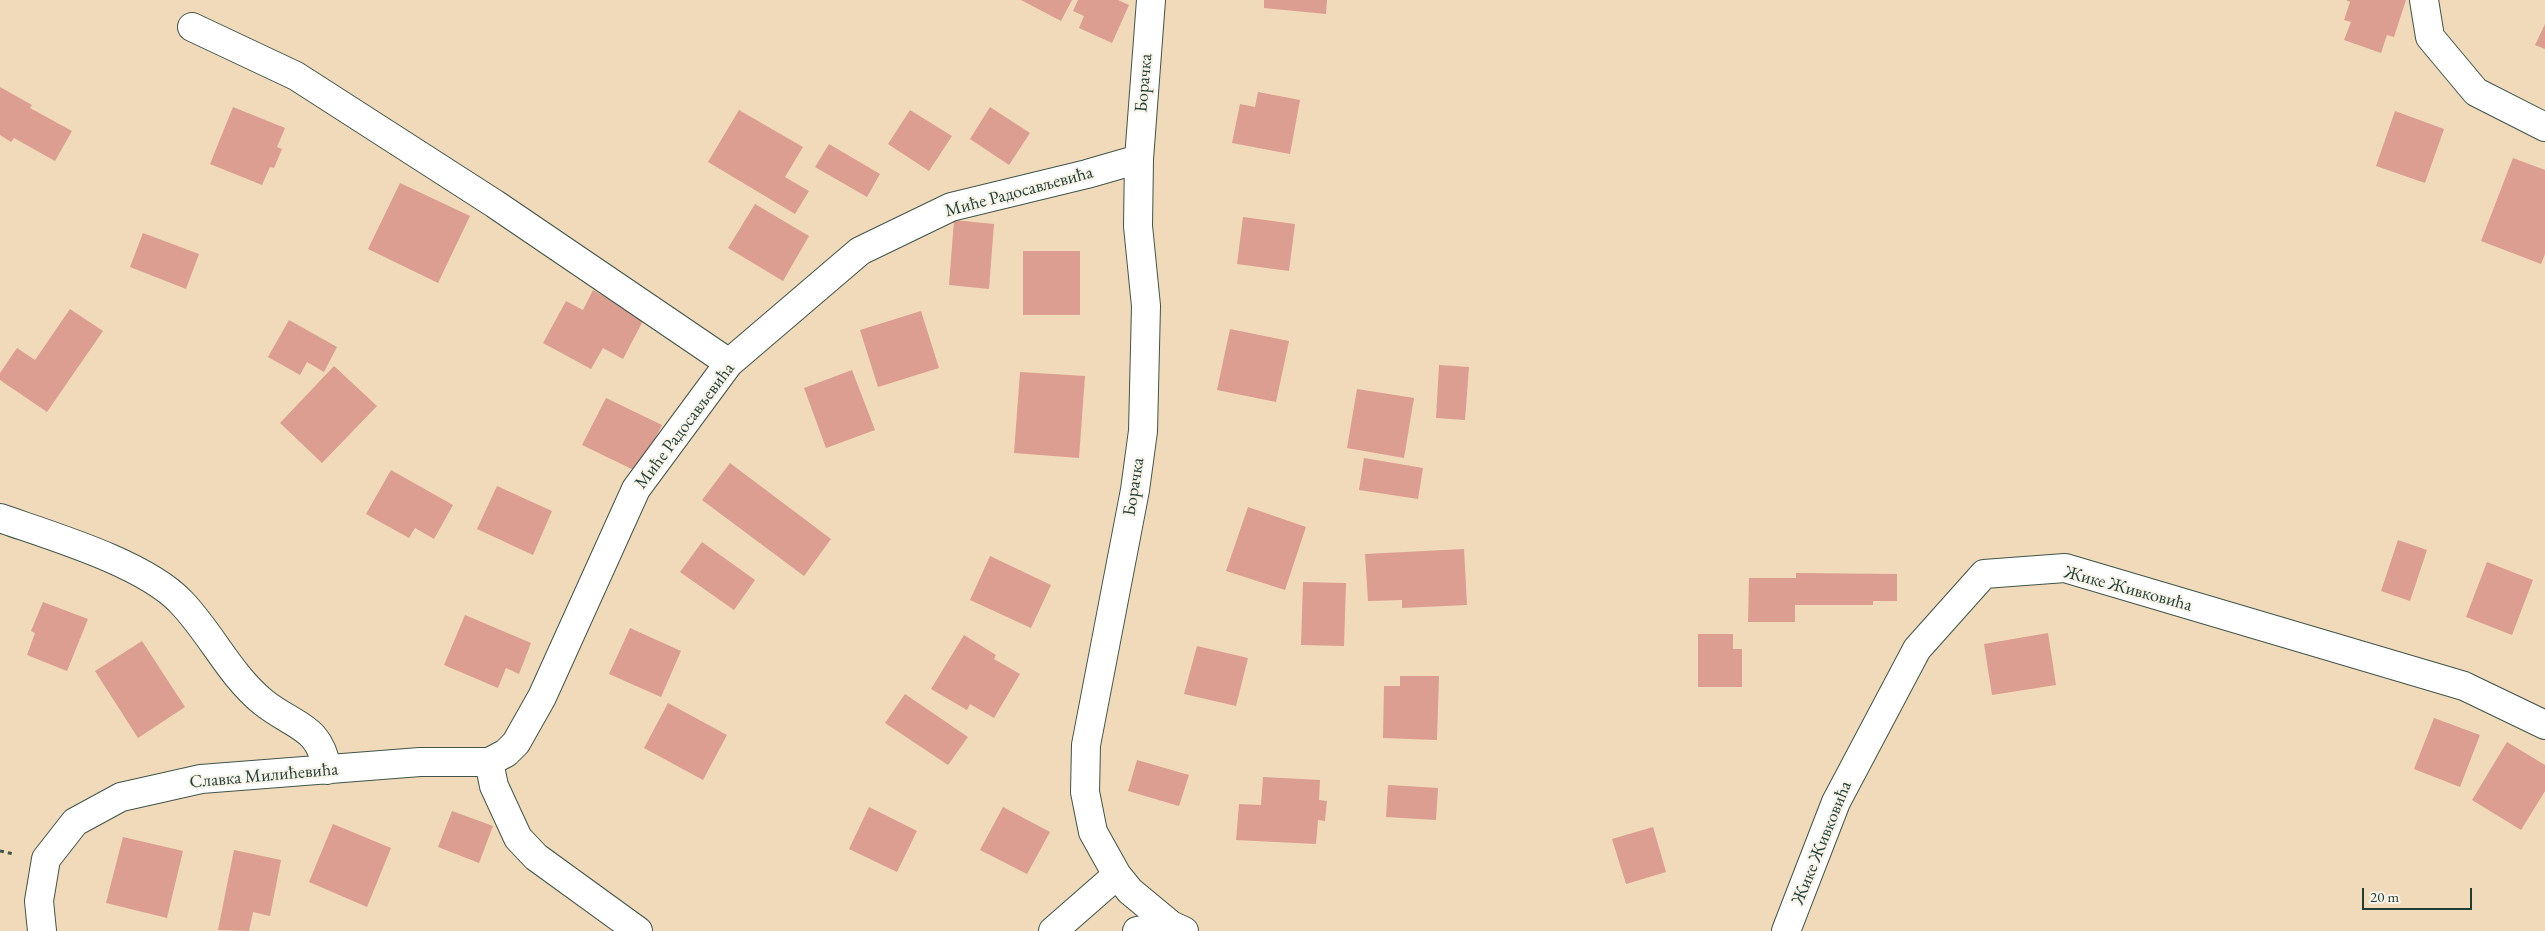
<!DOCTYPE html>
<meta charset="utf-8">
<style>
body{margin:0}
#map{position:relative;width:2545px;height:931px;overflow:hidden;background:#f1daba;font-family:"EB Garamond",serif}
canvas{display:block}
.scale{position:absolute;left:2362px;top:888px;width:110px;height:22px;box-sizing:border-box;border:2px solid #1f3d34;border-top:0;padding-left:6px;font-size:15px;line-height:18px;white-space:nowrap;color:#1f3d34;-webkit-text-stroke:4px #f7f3e8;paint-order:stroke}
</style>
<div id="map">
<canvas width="2545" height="931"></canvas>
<div class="scale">20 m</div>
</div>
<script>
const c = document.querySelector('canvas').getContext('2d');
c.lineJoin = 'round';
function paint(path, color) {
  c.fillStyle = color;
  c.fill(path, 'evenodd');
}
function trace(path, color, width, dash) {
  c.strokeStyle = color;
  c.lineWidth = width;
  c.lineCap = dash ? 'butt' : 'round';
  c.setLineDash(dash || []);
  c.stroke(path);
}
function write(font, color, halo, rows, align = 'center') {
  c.font = font + ' "EB Garamond",serif';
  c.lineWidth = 4;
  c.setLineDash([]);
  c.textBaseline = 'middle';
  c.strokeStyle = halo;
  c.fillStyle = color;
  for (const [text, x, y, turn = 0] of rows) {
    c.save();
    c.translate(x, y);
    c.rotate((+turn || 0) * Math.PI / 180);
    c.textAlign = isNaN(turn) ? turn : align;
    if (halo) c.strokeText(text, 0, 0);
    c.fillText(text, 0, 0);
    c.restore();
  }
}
const building = new Path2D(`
 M1021,0H1072L1061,21Z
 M1078,0H1118L1129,5L1112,43L1079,28L1084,16L1073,11Z
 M1264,0H1327L1326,14L1264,8Z
 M2346,0H2406L2394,37L2387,35L2381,53L2344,40L2351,22L2344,20L2350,2Z
 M2545,24V49L2535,45Z
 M0,87L32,105L30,108L72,131L55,161L14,138L11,142L0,135Z
 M1258,92L1300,100L1290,154L1232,143L1240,104L1255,107Z
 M233,107L285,128L277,147L282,149L274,168L270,167L262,185L210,164Z
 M990,107L1030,133L1009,165L970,139Z
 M739,110L803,147L785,177L809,191L795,214L708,162Z
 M910,110L952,136L929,171L888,144Z
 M2395,111L2444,129L2425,183L2376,166Z
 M829,144L880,174L867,197L815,167Z
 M2513,158L2545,170V254L2541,264L2481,241Z
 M400,183L470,216L438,283L368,249Z
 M755,204L809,236L783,281L728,248Z
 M1243,217L1295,224L1289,271L1237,264Z
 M954,220L994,224L989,289L949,285Z
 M143,233L199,254L186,289L130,267Z
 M1023,251H1080V315H1023Z
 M593,290L644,319L623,359L603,348L591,369L543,343L566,301L583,310Z
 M70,309L103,331L47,412L0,380V373L17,348L35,360Z
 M921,311L939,368L878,387L860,330Z
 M289,320L337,347L324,372L307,362L300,375L268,357Z
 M1230,329L1289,341L1276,402L1217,390Z
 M1439,365L1469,367L1465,420L1436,418Z
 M334,366L377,406L322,463L280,423Z
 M852,370L875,430L826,448L804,388Z
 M1020,372L1085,376L1079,458L1014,453Z
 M1357,389L1414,398L1404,458L1347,448Z
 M606,398L662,425L638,472L582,445Z
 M1364,458L1423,468L1418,499L1359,490Z
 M730,463L831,539L804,576L702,500Z
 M391,470L453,505L434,539L415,528L409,538L366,514Z
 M497,486L552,511L533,555L477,529Z
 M1248,507L1306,527L1285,590L1226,571Z
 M2398,540L2427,550L2410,601L2381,591Z
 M702,542L755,580L734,610L680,572Z
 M1464,549L1467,605L1402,608V600L1368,601L1365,554Z
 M990,556L1051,585L1031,628L970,600Z
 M2487,562L2533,580L2512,635L2466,617Z
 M1796,573L1897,574V601H1873V605H1795V622H1748L1749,578H1796Z
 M1303,582L1346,583L1344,646L1301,645Z
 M43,602L88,619L67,671L27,655L35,633L31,631Z
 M465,615L531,643L519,674L506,668L498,688L444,665Z
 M630,628L681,651L661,697L609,674Z
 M2048,633L2056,685L1992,695L1984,644Z
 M1698,634H1733V649H1742V687H1698Z
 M964,635L996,655L994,659L1020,674L994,718L970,704L967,710L931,689Z
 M142,641L185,707L138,738L95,671Z
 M1197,646L1248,658L1236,706L1184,694Z
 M1400,676H1439L1437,740L1383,738L1384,686H1400Z
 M905,694L968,737L948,765L885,723Z
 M668,703L727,735L703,780L644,748Z
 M2434,718L2480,735L2460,787L2414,769Z
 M2507,742L2545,765V791L2521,830L2472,800Z
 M1137,760L1189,775L1179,806L1128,791Z
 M1263,777L1320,780L1319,800L1327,801L1325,821L1318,820L1316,844L1236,840L1239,804L1261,805Z
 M1388,785L1438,788L1436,820L1386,817Z
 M869,807L917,831L897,872L849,849Z
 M1003,807L1050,832L1027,874L980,850Z
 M452,811L493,826L479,863L438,847Z
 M333,824L391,848L367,907L309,882Z
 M1653,827L1666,872L1626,884L1612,839Z
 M123,837L183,851L167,918L106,903Z
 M234,850L281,860L270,916L253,912L249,931L218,930Z`);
const path = new Path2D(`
 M0,851L14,854`);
const minor = new Path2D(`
 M1151,0L1139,159L1138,226L1146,306L1143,431L1135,490L1086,745L1085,792L1093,832L1117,875L1130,891L1171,925L1184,931
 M2424,0L2430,37L2476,92L2545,127
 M192,27L296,76L495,204L729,363
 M0,518C51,536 144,563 181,602C211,633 229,674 263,702C294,727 320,725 327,770
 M489,762L494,786L518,838L536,857L638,931
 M42,931L39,901L46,859L75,822L121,797L201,779L420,762H489L506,753L516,743L542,697L636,489L729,363L860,251L951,207L1087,174L1139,159
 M1053,931L1117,875
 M1137,931L1171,925
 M1786,931L1836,802L1917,649L1984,574L2065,568L2464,686L2545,725`);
const streetNames = [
 ["Борачка",1144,83,-85],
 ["Миће Радосављевића",1019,192,-15],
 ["Миће Радосављевића",685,426,-53],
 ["Борачка",1134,487,-81],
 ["Жике Живковића",2128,589,15],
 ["Славка Милићевића",264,776,-5],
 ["Жике Живковића",1822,843,-68]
];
paint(building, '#db9e90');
trace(minor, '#3e5548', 30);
trace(path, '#3e5548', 3, [4, 4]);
trace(minor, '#fff', 28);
write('18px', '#1f3d34', '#f7f3e8', streetNames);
</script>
